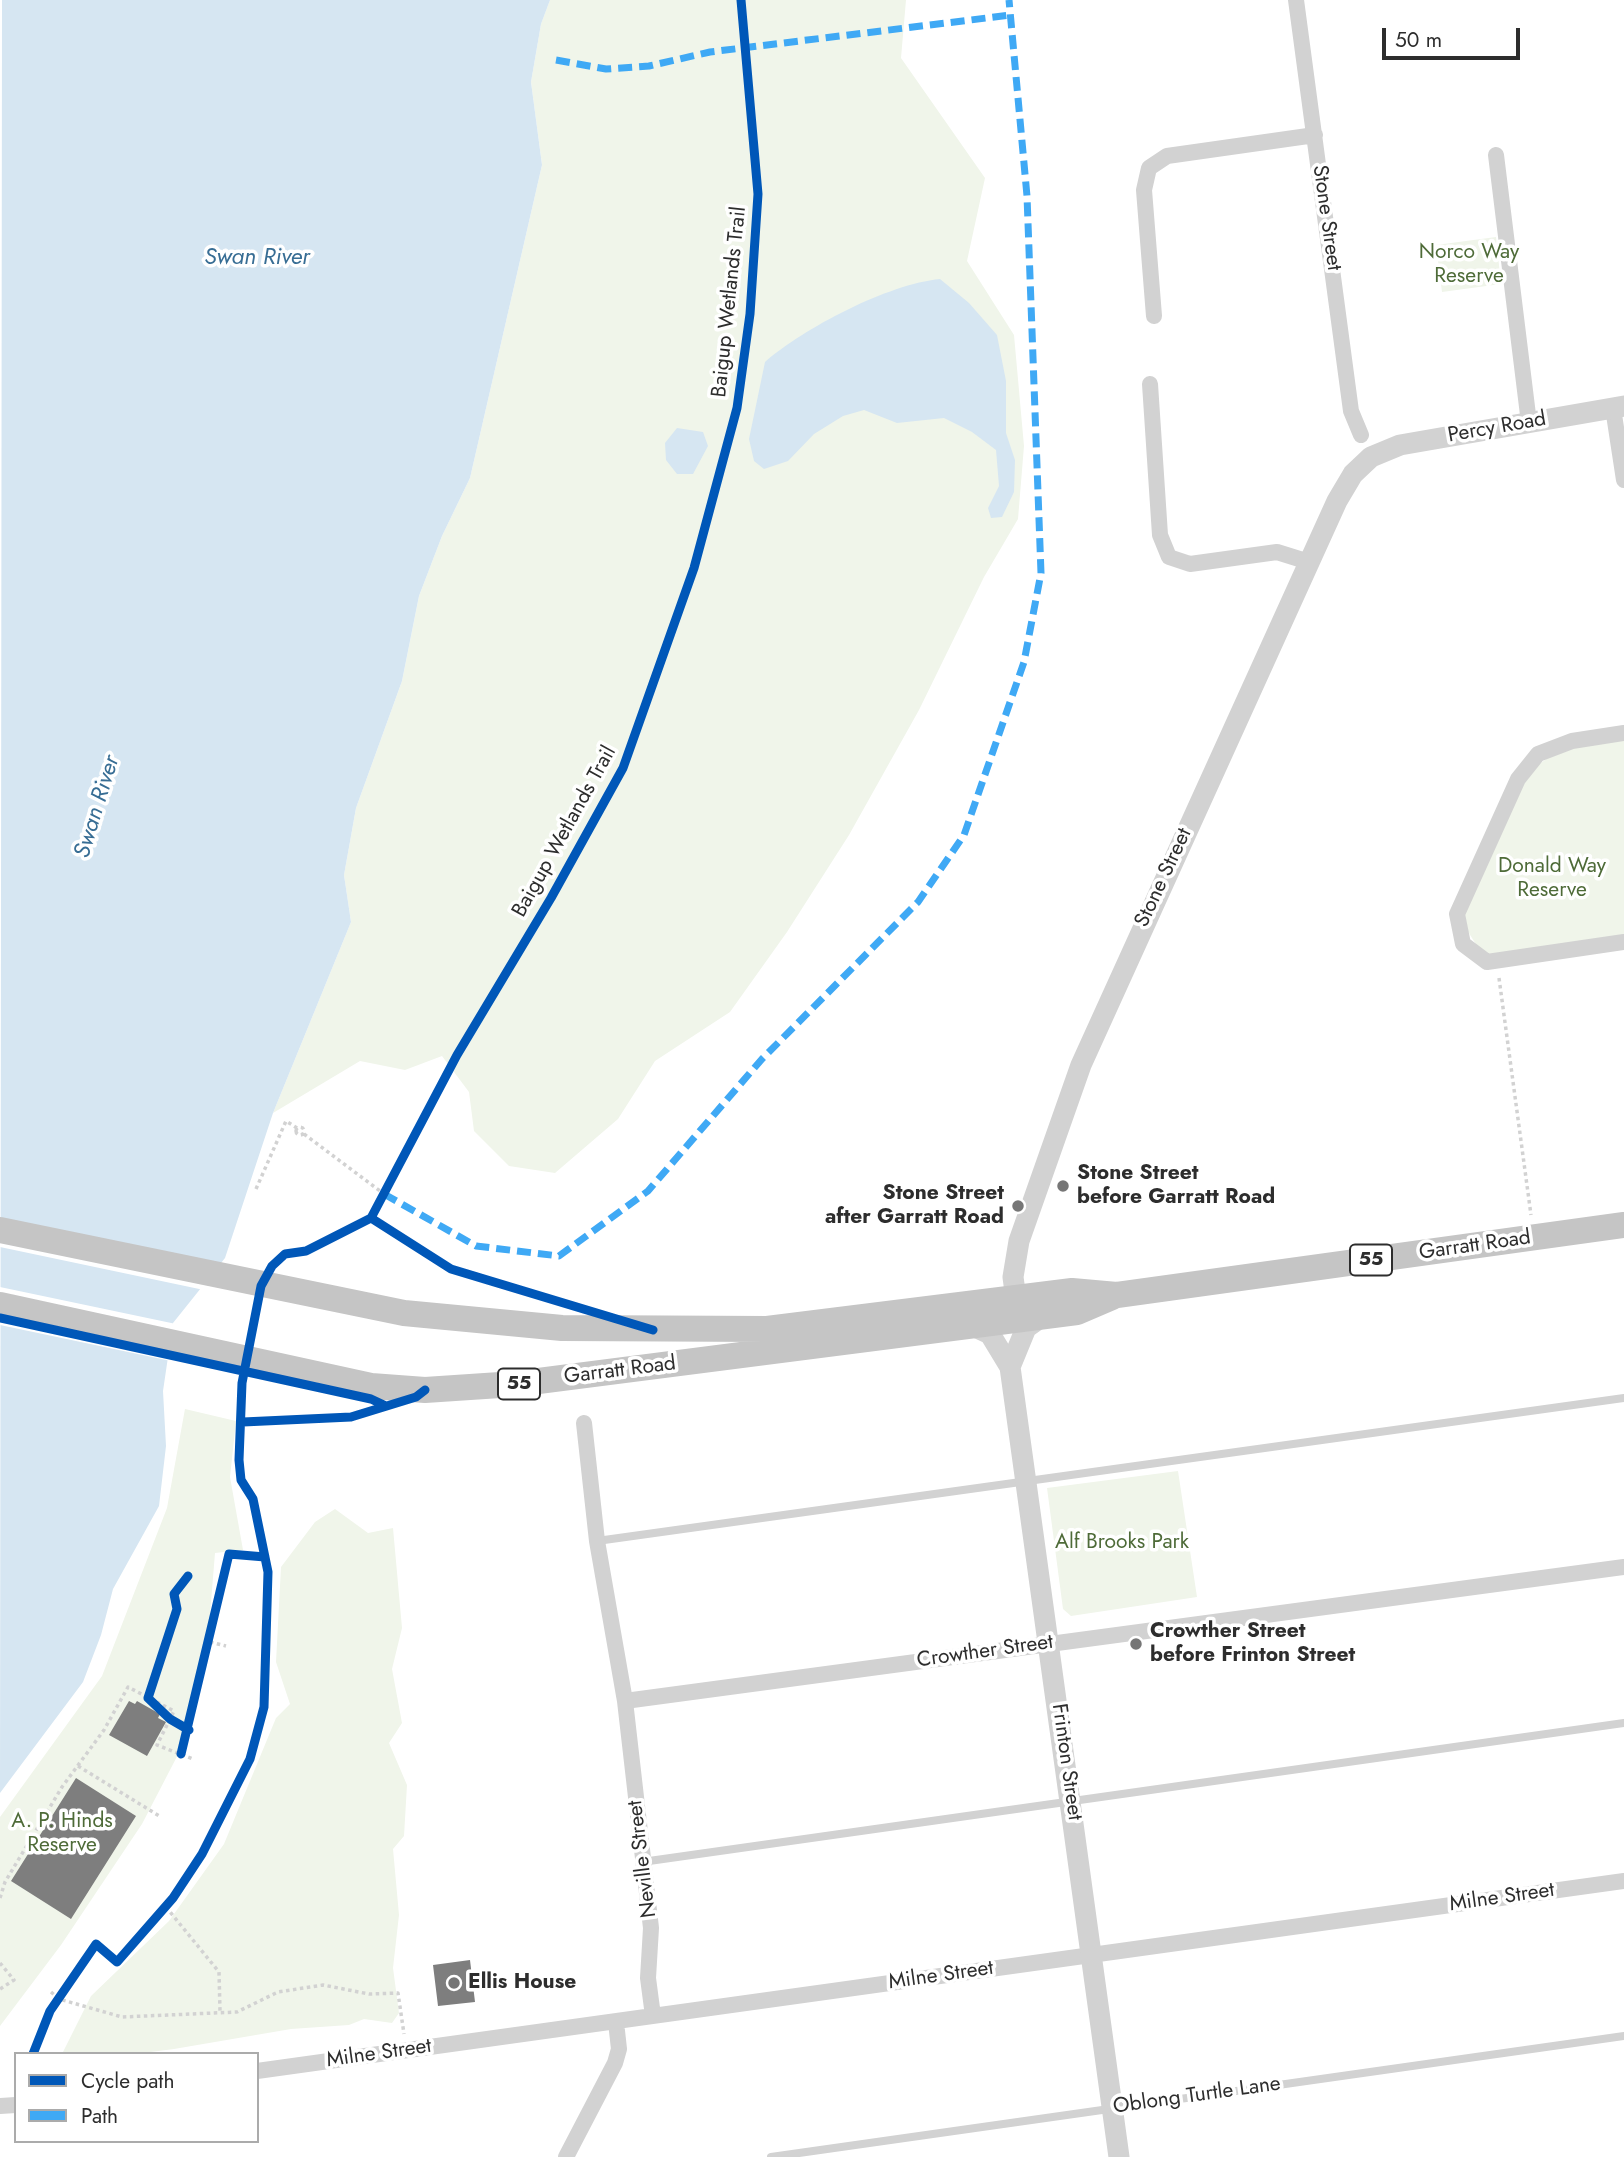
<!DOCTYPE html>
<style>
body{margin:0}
#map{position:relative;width:1624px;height:2157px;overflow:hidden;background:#fff;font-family:Jost,sans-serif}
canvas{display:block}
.legend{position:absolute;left:14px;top:2052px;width:245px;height:91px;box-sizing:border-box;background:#fff;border:2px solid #ababab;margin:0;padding:9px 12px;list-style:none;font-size:21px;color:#2d2d2d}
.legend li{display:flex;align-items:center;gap:14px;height:35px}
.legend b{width:35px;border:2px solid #ababab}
.scale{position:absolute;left:1382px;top:28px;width:138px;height:32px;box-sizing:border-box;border:4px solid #2d2d2d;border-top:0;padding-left:9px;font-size:21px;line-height:24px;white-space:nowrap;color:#2d2d2d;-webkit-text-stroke:5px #fff;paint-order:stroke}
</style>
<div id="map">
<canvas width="1624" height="2157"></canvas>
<ul class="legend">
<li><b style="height:9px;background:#0057b8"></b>Cycle path</li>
<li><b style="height:9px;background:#3fa9f5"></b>Path</li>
</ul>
<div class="scale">50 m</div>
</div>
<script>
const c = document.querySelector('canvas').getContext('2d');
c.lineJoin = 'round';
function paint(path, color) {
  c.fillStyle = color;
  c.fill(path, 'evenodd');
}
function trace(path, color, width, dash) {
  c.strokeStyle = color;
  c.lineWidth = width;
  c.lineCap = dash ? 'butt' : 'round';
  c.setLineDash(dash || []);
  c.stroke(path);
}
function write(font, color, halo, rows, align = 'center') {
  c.font = font + ' Jost,sans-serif';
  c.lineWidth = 7;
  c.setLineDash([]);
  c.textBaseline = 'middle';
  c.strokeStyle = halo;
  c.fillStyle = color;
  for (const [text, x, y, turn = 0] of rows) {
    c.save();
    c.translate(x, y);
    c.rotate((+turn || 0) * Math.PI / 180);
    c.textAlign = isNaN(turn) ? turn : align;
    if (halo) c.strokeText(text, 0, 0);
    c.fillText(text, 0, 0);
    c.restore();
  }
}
const green = new Path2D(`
 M550,0H906L901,58L985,178L967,261L1014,335L1024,446L1018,519L984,577L919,710L849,835L787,932L730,1012L655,1061L618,1119L555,1173L509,1166L474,1131L469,1092L442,1056L405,1070L360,1061L273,1113L351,922L344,875L356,808L402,681L419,596L442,536L470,478L542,165L531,82L541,24Z
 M1496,237L1501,284L1442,292L1436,245Z
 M1624,728V942L1487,962L1457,914L1518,779L1572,741Z
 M185,1409L236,1421L230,1477L243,1550L215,1553L207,1651L184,1743L142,1824L61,1945L0,2026V1817L102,1676L167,1508Z
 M1178,1471L1197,1597L1071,1616L1063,1609L1047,1488Z
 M335,1509L368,1533L393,1528L402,1628L392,1669L402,1723L389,1743L407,1785L404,1836L393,1849L399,1915L393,1968L399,2013L392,2023L364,2019L349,2025L291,2029L174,2049L135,2054H62L91,1996L169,1921L224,1844L276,1718L290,1704L276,1662L281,1567L315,1522Z`);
const water = new Path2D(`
 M2,0H550L541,24L531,82L542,165L470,478L442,536L419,596L402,681L356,808L344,875L351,922L273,1113L225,1258L173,1323L163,1391L166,1446L159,1506L113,1589L101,1635L83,1682L0,1793Z
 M940,279L969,303L997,335L1006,381V433L1015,460L1014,492L1002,517L991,518L988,508L999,486L996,450L972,432L944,418L897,423L864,410L843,416L814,434L788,461L764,469L754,461L749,439L765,362C804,328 888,284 940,279Z
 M677,428L703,432L708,446L693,474H677L666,460L665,443Z`);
const pier = new Path2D(`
 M0,1222L221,1269L204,1290L0,1247Z
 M0,1287L176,1324L171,1361L0,1325Z`);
const building = new Path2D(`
 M129,1701L135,1704L137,1701L160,1714L158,1718L166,1722L147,1756L109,1735Z
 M76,1778L136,1816L71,1919L11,1881Z
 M470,1960L475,2002L438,2006L433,1965Z`);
const path = new Path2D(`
 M1499,978L1531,1215
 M296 1131a4 4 0 1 1 8 0a4 4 0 1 1-8 0Z
 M304,1134L384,1194
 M256,1189L286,1121L297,1128
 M210,1642L226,1646
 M78,1766L161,1817
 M0,1898L5,1882L62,1787L104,1730L128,1687L174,1711L157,1745L193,1759
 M166,1907L219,1972L220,2011
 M0,1963L14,1980L0,1989
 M51,1992L59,1999L122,2017L237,2012L278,1992L323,1985L369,1994L398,1993L404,2034`);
const service = new Path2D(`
 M597,1541L1624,1398
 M642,1862L1624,1723
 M771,2157L1624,2036`);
const minor = new Path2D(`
 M1296,0L1351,411L1361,435
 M1496,155L1529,423
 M1154,316L1144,190L1149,168L1167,156L1315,135
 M1150,384L1160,535L1169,557L1190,564L1277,552L1309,562
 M1613,408L1624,480
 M1624,733L1572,741L1538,754L1518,779L1457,914L1463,944L1487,962L1624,942
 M584,1423L597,1541L625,1701L1624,1567
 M625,1701L651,1928L648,1978L653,2016
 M257,2071L1624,1881
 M0,2106L16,2105
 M566,2157L615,2063L619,2049L616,2022`);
const tertiary = new Path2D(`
 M1018,1314L1013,1277L1019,1241L1081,1065L1337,501L1353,474L1371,457L1400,445L1624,406
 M973,1326L990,1334L1010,1367L1119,2157
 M1010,1367L1026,1328L1043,1316`);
const primary = new Path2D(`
 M0,1230L404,1313L562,1328L767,1329L1072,1291L1117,1295L1624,1225
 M0,1305L371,1386L425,1390L515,1384L1077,1312L1112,1297`);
const quiet = new Path2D(`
 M556,60L606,69L649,66L710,52L1011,15
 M384,1194L476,1246L559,1256L648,1191L762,1059L918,902L964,835L1024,662L1041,573L1027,196L1009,0`);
const cycleway = new Path2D(`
 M371,1218L451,1269L653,1330
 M0,1318L371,1399L386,1406
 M243,1422L351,1417L416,1397L425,1390
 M188,1576L174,1594L177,1609L148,1698L170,1719L189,1730
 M181,1754L229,1554L265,1557
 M33,2054L50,2011L96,1944L117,1962L173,1898L202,1854L250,1759L264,1707L268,1572L253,1499L241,1480L239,1460L242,1383L261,1286L272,1266L285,1254L306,1251L371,1218L457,1055L551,898L623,768L694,568L737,408L750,314L758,194L741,0`);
const markers = [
 [1063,1186,7,"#767676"],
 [1018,1206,7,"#767676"],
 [1136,1644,7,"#767676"],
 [454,1983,7,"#767676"]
];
const shields = [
 [1371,1260,42],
 [519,1384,42]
];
const shieldNames = [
 ["55",1371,1260],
 ["55",519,1384]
];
const streetNames = [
 ["Stone Street",1326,218,82],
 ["Baigup Wetlands Trail",730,302,-84],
 ["Percy Road",1497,428,-10],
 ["Baigup Wetlands Trail",565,832,-61],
 ["Stone Street",1164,878,-65],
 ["Garratt Road",1475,1246,-8],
 ["Garratt Road",620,1371,-7],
 ["Crowther Street",985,1652,-8],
 ["Frinton Street",1066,1762,82],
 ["Neville Street",643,1859,-97],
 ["Milne Street",1502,1898,-8],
 ["Milne Street",941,1976,-8],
 ["Milne Street",379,2054,-8],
 ["Oblong Turtle Lane",1197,2096,-8]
];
const parkNames = [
 ["Norco Way",1469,253],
 ["Reserve",1469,277],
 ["Donald Way",1552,867],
 ["Reserve",1552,891],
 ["Alf Brooks Park",1122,1543],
 ["A. P. Hinds",62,1822],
 ["Reserve",62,1846]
];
const poiNames = [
 ["Stone Street",1077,1174],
 ["before Garratt Road",1077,1198],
 ["Stone Street",1004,1194,"right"],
 ["after Garratt Road",1004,1218,"right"],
 ["Crowther Street",1150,1632],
 ["before Frinton Street",1150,1656],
 ["Ellis House",468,1983]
];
const waterNames = [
 ["Swan River",257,258],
 ["Swan River",98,807,-73]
];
paint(green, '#f0f5ea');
paint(water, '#d6e6f2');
paint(pier, '#fff');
paint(building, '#7e7e7e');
trace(path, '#d2d2d2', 3.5, [3.5, 3.5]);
trace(service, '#d2d2d2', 8);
trace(minor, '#d2d2d2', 16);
trace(tertiary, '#d2d2d2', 21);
trace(primary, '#c5c5c5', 26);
trace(quiet, '#3fa9f5', 7, [14, 7]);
trace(cycleway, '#0057b8', 9);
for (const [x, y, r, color] of markers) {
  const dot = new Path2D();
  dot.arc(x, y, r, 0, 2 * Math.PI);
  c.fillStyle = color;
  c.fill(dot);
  trace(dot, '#fff', 2.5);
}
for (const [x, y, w] of shields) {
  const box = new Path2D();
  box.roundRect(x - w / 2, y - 15.5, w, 31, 5);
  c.fillStyle = '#fff';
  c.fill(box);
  trace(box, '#2d2d2d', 2);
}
write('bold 19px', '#2d2d2d', null, shieldNames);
write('21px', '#2d2d2d', '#fff', streetNames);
write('21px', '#4e6b38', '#fff', parkNames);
write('bold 21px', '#2d2d2d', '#fff', poiNames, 'left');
write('italic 23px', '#376d94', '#fff', waterNames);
</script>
